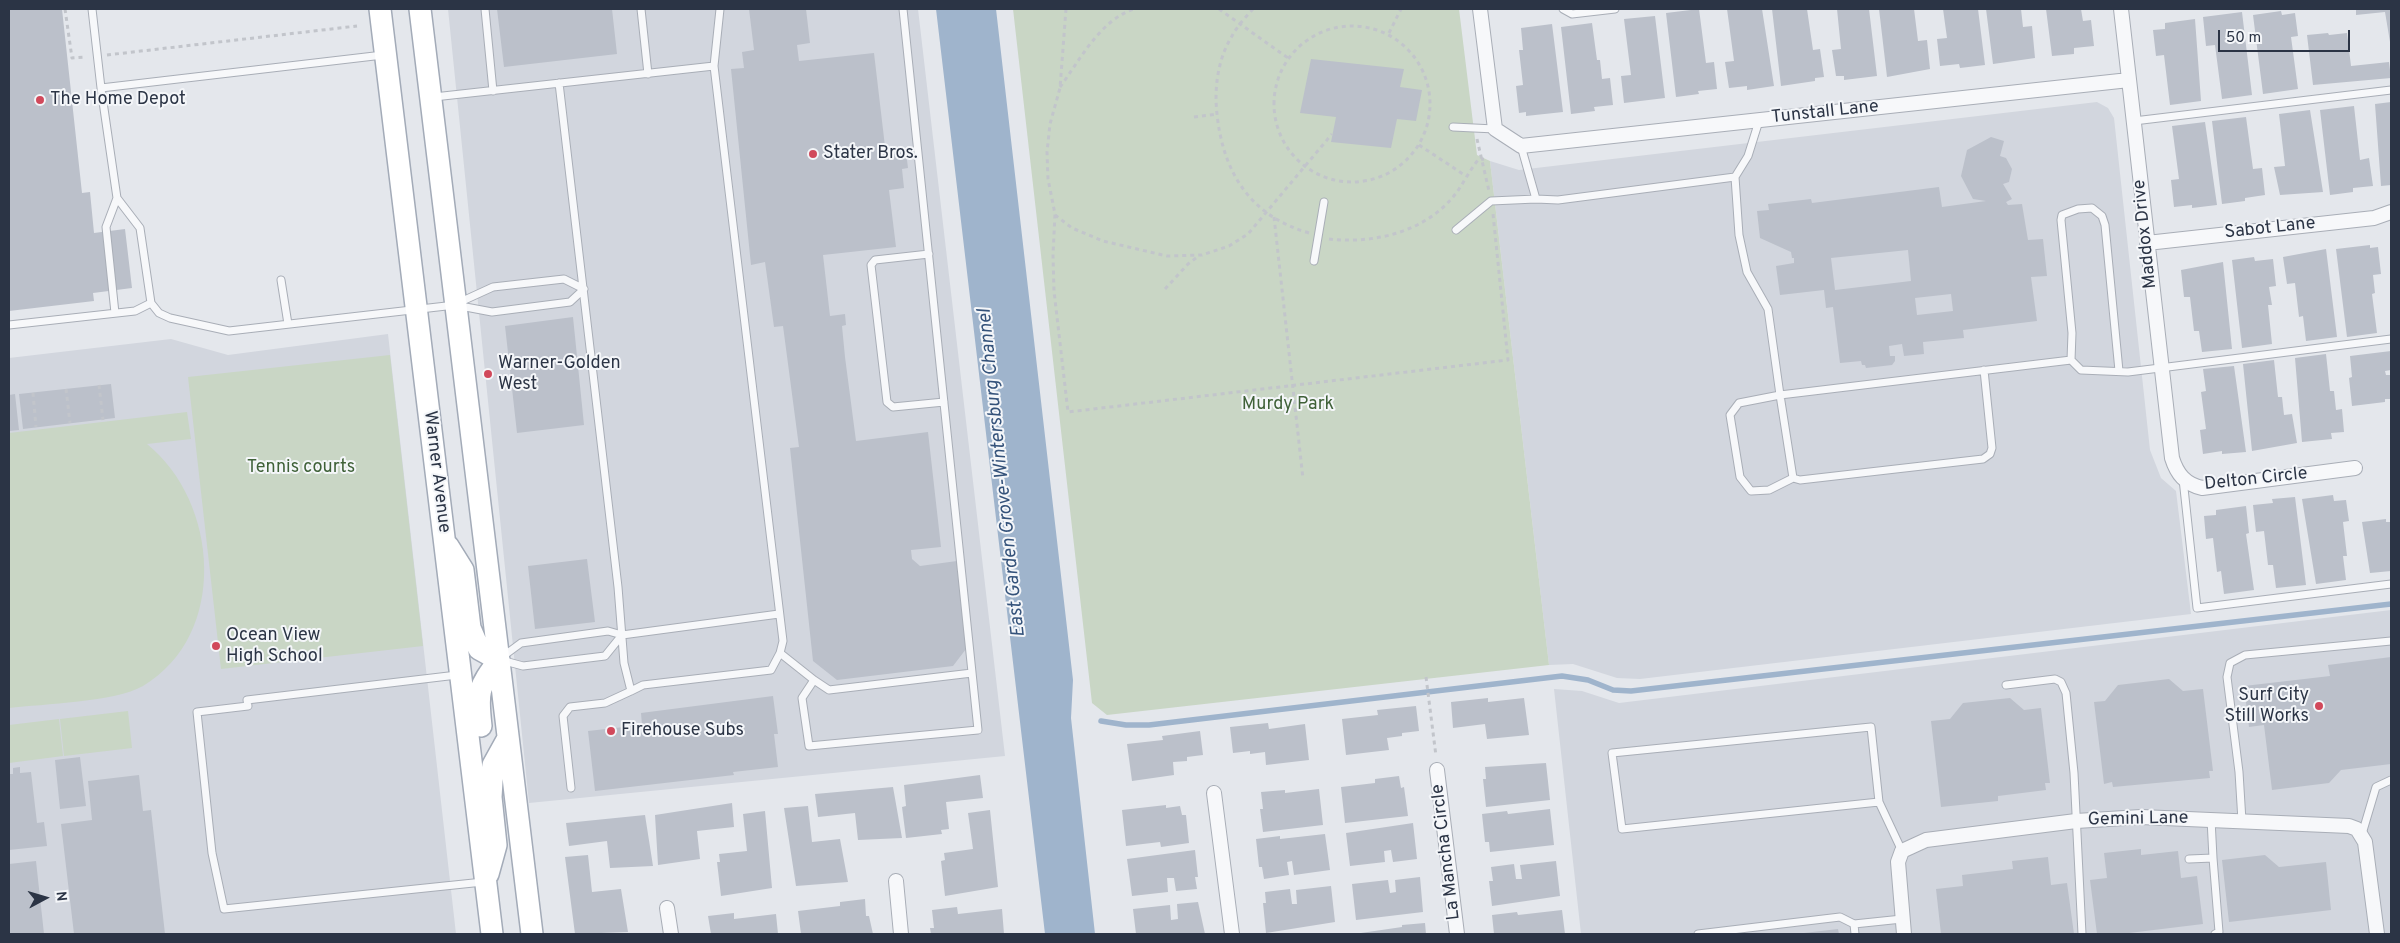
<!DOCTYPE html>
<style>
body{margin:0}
#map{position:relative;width:2400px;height:943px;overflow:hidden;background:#e4e7ec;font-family:Overpass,sans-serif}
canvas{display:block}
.frame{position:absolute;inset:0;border:10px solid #2b3445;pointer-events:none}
.north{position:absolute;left:20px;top:873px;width:50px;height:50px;-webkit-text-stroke:4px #f4f6f9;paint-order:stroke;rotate:84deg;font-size:14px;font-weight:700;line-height:20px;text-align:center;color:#2b3445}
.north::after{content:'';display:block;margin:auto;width:18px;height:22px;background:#2b3445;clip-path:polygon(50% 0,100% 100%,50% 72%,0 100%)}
.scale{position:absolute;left:2218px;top:30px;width:132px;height:22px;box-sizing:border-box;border:2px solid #2b3445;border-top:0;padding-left:6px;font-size:15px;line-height:18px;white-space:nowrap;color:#2b3445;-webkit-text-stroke:4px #f4f6f9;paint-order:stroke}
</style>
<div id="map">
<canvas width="2400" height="943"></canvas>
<div class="frame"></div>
<div class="north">N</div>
<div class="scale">50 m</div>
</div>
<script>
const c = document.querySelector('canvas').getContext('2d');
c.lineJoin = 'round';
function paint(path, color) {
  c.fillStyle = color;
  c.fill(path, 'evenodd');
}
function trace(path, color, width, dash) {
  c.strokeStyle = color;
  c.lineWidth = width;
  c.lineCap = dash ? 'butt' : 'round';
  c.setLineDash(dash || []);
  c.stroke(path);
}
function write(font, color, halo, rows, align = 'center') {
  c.font = font + ' Overpass,sans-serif';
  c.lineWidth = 4;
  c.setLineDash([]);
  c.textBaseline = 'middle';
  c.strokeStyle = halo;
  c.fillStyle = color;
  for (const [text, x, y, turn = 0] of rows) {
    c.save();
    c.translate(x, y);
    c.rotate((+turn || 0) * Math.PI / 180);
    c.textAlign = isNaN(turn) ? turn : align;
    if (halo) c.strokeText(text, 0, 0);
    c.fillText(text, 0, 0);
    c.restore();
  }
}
const built = new Path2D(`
 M448,9H918L1005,756L529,803Z
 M2097,102L2108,108L2114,118L2150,450L2161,478L2176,491L2191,614L1640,679L1617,678L1573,664L1549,665L1490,161L1519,170Z
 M388,334L456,934H9V358L171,339L228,355Z
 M2391,610V934H1581L1554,689L1582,691L1619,703Z`);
const green = new Path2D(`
 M1013,9H1459L1477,155L1490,161L1549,665L1107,715L1092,703Z
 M390,355L423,646L221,669L188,377Z
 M187,412L191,439L147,444C219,502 229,635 143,686C115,702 43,704 9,708V433Z
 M128,711L132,748L64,756L60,719Z
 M59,719L63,756L9,763V725Z`);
const water = new Path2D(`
 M936,9H996L1073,680L1071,718L1095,934H1045Z`);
const stream = new Path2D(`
 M1101,721L1126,725H1149L1562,676L1588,680L1613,690L1631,691L2391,604`);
const building = new Path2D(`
 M9,9H62L82,193L90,192L94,233L125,229L132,288L93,293L94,301L9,311Z
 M497,9H612L617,54L504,67Z
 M749,9H806L810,43L797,45L799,61L874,53L886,155L906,152L908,168L902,169L904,188L889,190L896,247L823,255L830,316L845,314L846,325L842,326L845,357L856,441L928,432L941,547L911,550L912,559L920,566L957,561L966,649L953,666L837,680L813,661L790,448L799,447L783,326L774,327L765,262L751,265L731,69L744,68L742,52L754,50Z
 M1699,9L1706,63L1714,62L1717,89L1698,91L1699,94L1676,97L1666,13Z
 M1727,9H1762L1774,86L1747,90V86L1729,88L1725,62L1734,61Z
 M1772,9H1807L1813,50L1820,49L1824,77L1815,78V81L1781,86Z
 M1837,9H1869L1877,76L1844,80V76H1836L1832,50L1841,49Z
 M1879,9H1914L1918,41L1927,40L1930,69L1887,77Z
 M1943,9H1978L1985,65L1960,68L1959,64L1940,66L1937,39L1947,38Z
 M1986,9H2021L2023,27L2032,26L2035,58L1993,64Z
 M2046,9H2081L2083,21L2091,20L2094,46L2074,48V54L2052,56Z
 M2356,9H2391V48L2385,12L2356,15Z
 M2281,11L2282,15L2295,13L2298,36L2291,37L2298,89L2263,94L2253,15Z
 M2242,12L2252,95L2222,99L2215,45L2206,46L2203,17Z
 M1655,16L1665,98L1624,103L1621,76L1631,75L1624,19Z
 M2195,19L2201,101L2170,105L2164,55L2156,56L2153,30L2165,29V23Z
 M1592,23L1597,60H1600L1602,79L1610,78L1613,105L1594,107L1595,111L1571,114L1561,27Z
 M1552,24L1563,112L1526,116V112L1519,113L1516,86L1523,85L1519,50H1523L1521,28Z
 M2328,33L2329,35L2347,33L2351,66L2389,62L2391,78L2313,85L2307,35Z
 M1311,59L1404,69L1400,87L1422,90L1416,121L1397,119L1391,148L1331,142L1336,117L1300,113Z
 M2391,102V185L2381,186L2375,104Z
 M2354,106L2360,160L2369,158L2373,186L2353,188V192L2330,195L2320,110Z
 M2310,110L2323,192L2280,195L2274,167L2285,166L2279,114Z
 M2246,117L2253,169L2262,168L2265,195L2245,198V201L2222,204L2212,121Z
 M2205,122L2217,205L2192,208V205L2174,207L2171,180L2179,179L2172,126Z
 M1991,137L2004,141L2000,156L2006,158L2012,169L2009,182L2003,184L2012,199L2006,202L2008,205L2022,204L2028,240L2043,239L2047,276L2031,277L2037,321L1963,330L1964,338L1923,342L1924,354L1904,356L1902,344L1889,346L1890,356H1895V361L1892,365L1866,368L1865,365H1862L1861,361L1840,363L1833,307L1826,308L1824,290L1780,295L1776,266L1794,263V258H1792L1791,252L1760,238L1757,211L1769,210L1768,204L1811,199L1812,203L1939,187L1942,207L1986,201L1973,199L1961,176L1967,150ZM1908,250L1911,281L1835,290L1831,258ZM1951,294L1953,311L1917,315L1915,298Z
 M2370,245V248L2378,247L2381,274L2373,275L2375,293L2372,294L2377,333L2347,337L2336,249Z
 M2326,249L2337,337L2306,341L2303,316L2299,317L2295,283L2287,284L2283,257Z
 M2254,257L2255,261L2273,259L2276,286L2269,287L2272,305H2268L2272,344L2242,348L2232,260Z
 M2223,262L2232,349L2202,352L2199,331H2194L2190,297H2184L2181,270Z
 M573,317L584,425L517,433L505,326Z
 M2391,351V370L2385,371L2386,375H2391V399H2385V402L2352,406L2349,378L2352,377L2350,356Z
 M2326,354L2330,391H2334L2336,410L2342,409L2344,432L2331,433L2332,439L2302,442L2295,358Z
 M2274,360L2278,397H2282L2284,415L2292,414L2297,443L2252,451L2243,364Z
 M2234,366L2246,452L2222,454V451L2203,454L2200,430L2206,429L2201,392L2206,391L2203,369Z
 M111,384L115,418L23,429L19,394Z
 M15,394L19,430L9,431V395Z
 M2333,495L2334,501L2346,500L2349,521L2343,522L2347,556H2343L2346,580L2316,584L2302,499Z
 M2295,497L2306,585L2276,588L2273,565H2268L2264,531L2256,532L2253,505L2273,503L2272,499Z
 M2246,506L2249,533L2246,534L2254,590L2224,594L2221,571L2217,572L2213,538L2206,539L2204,516L2216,515V510Z
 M2386,519V522H2391V571L2370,573L2362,522Z
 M587,559L595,622L535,629L528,566Z
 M2391,657V764L2341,770L2329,783L2272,790L2264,725L2249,727L2244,686L2330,676L2328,665Z
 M2169,679L2183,691L2203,689L2213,771H2209L2210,778L2113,787L2112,782L2104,784L2094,702L2105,701L2118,685Z
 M773,696L778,734H774L778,767L733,772L734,775L595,791L588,731L642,725L641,713Z
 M1488,698V702L1524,698L1529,735L1487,739L1485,724L1453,728L1451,702Z
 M2010,698L2024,710L2041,708L2050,783H2045L2046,790L1998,796V801L1941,807L1931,721L1950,719L1963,703Z
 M1416,706L1419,731L1402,733V736L1387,738L1389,750L1346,755L1342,719L1378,715L1377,710Z
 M1268,723L1269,729L1305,724L1309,760L1266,765L1265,752L1250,754V751L1233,753L1230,727Z
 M1200,731L1203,755L1187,757V761L1173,762L1174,775L1132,781L1127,744L1163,740L1162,736Z
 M80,757L86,806L60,809L55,760Z
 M1546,763L1550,800L1486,807L1483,779H1486L1485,767Z
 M20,767V773L31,772L37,823L44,822L47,846L9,850V774H13V768Z
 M139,775L143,811L151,810L165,934H74L61,824L92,820L88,781Z
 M980,775L983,798L946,802L949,829L941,830L942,834L906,838L902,807L906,806L904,785Z
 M1399,776L1401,788L1404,787L1408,816L1345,823L1341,787L1375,783V779Z
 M893,787L902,838L858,840L855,813L818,817L815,794Z
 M1319,789L1323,825L1263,832L1260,809H1263L1261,792L1285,790V793Z
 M732,803L734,827L697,831L700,859L658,865L655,815Z
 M1166,805V808L1180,806L1182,815H1186L1189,843L1161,847L1160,842L1126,846L1122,810Z
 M808,806L812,842L840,839L848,882L796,886L784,808Z
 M1550,809L1554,845L1490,852L1489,842H1485L1482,814L1507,811L1508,814Z
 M990,810L998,887L945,896L941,861L945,860L944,853L973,849L968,813Z
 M765,811L772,888L721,896L717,862H720L719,854L747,851L743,814Z
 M645,815L653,866L610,868L607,841L569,846L566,823Z
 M1413,823L1417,859L1393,862L1391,850L1384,851L1385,862L1350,866L1346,833Z
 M1325,834L1330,870L1294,875L1292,861L1287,862L1289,875L1264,879L1262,867H1259L1256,839L1280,836V839Z
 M2141,849V855L2178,851L2181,878L2197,876L2203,924L2121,934H2097L2090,880L2107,878L2104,853Z
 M1195,850L1198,877H1195L1197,889L1176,891L1174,878H1167L1168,892L1132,896L1127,859Z
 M588,855L592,892L621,889L628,932L575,934L565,857Z
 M2265,855L2279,867L2326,862L2331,910L2229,922L2222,860Z
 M2048,857L2051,885L2067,883L2074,934H1941L1936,889L1963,886L1962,875L2013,869L2012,861Z
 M36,861L44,934H9V864Z
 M1556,861L1560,896L1492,906L1489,881H1493L1491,867L1514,864L1516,879H1522L1520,865Z
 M1420,877L1423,912L1356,920L1352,884L1388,880L1390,893L1396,892L1395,880Z
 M1331,886L1335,922L1266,933L1263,903H1266L1265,892L1290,889L1292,904H1297L1296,890Z
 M865,899L866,916H869L873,934H801L798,911L840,906V902Z
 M1198,902L1205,934H1136L1133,909L1170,905L1171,920L1178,919L1177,904Z
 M957,907L958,914L1002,909L1004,934H931L930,928H934L932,910Z
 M1562,910L1565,934H1494L1492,915L1517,912L1518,915Z
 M734,913V919L776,914L778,934H711L708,916Z
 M1425,923L1426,934H1354L1402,927V925Z
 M1838,929L1839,934H1804V933Z`);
const path = new Path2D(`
 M65,9L72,58L86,57
 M1066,9L1060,88L1050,124L1047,152L1048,179L1055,214L1053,255L1054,291L1068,412L1508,360L1493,214
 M1219,9L1288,58
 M1253,9C1246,17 1237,26 1232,36C1218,59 1214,87 1217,114C1223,172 1250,216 1309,233
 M1274 104a78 78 0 1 1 156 0a78 78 0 1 1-156 0Z
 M1389,33L1401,9
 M107,55L357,26
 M1060,87C1080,60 1100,20 1134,9
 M1194,117L1217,114
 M1477,139L1489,191
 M1419,145L1466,176
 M1055,215L1072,228L1103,241L1167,256L1202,255L1229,246L1248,234L1332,134
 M1274,217L1303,479
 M1329,239C1375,244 1427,232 1457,192C1464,182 1470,170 1478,160L1484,159
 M1165,289L1188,264L1200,255
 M99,385L103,420
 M66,389L70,423
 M33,393L36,427
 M1426,677L1436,756`);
const lane = new Path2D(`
 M92,9L101,88
 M485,9L493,91
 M641,9L648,74
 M720,9L714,66L783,641L780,653L814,680L802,698L809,746L978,730L903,9
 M1563,9L1572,14L1615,9
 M383,55L101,88L117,198L140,228L151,303L159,313L170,318L229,331L455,305L492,312L570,302L584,289L564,279L493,287L458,303
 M559,83L618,587L624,663L631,691L643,685L771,670L780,653
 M434,97L714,66
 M1759,121L1748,156L1735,177L1739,235L1747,272L1768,309L1780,395L1739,403L1730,415L1740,477L1751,491L1769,490L1793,478
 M2134,121L2391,90
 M1453,127L1495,129
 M1521,146L1536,199L1558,200L1735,177
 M1456,230L1491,201L1536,199
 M929,254L875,260L871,265L887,402L893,407L944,402
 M1314,261L1324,202
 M281,280L288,324
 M115,313L106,227L117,198
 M9,325L135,311L151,303
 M2071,360L2072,333L2061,220L2062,215L2078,209L2092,208L2102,216L2105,225L2119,371
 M1984,370L1992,448L1990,454L1983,459L1800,480L1793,478L1780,395L2071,360L2081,370L2128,372L2391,339
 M2183,479L2197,608L2391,584
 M502,657L521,643L608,631L622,635L779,614
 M501,660L523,666L605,656L622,635
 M457,675L247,700L248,706L197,712L212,853L224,909L483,882
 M814,680L829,690L972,673
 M2006,685L2055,679L2061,682L2066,693L2074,773L2082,934
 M571,788L563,716L570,707L605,703L631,691
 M1879,802L1871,727L1612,753L1622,829L1879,802L1902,851
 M2242,821L2239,772L2227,677L2230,663L2245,655L2391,641
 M2362,834L2376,787L2391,780
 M2213,858L2219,932L2215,934
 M2189,859L2213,858L2211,819
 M1854,924L1855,934
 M1698,934L1840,917L1854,924L1902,919`);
const street = new Path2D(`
 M1480,9L1495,129L1521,146L2129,80
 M2121,9L2172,458C2177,474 2185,484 2202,488L2355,468
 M2147,243L2374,218L2391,212
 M1437,770L1457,934
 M1214,793L1232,934
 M896,881L901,934
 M667,908L671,934
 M1904,934L1898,862L1902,851L1926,840L2076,821L2141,817L2349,826L2357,829L2365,842L2377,934`);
const primary = new Path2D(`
 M380,9L492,934
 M420,9L532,934
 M448,546L463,570L470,628L479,649L499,660C478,688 477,691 481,726
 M488,874L496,845L491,797L493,765L508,738`);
const markers = [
 [40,100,5,"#d1495b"],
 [813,154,5,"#d1495b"],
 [488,374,5,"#d1495b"],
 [216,646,5,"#d1495b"],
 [2319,706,5,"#d1495b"],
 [611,731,5,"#d1495b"]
];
const poiNames = [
 ["The Home Depot",50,100],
 ["Stater Bros.",823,154],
 ["Warner-Golden",498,364],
 ["West",498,385],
 ["Ocean View",226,636],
 ["High School",226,657],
 ["Surf City",2309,696,"right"],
 ["Still Works",2309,717,"right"],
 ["Firehouse Subs",621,731]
];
const streetNames = [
 ["Tunstall Lane",1825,113,-6],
 ["Sabot Lane",2270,229,-6],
 ["Maddox Drive",2146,234,-96],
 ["Warner Avenue",436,472,83],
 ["Delton Circle",2256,480,-6],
 ["Gemini Lane",2138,820,-1],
 ["La Mancha Circle",1447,852,-97]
];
const parkNames = [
 ["Murdy Park",1288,405],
 ["Tennis courts",301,468]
];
const waterNames = [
 ["East Garden Grove-Wintersburg Channel",1003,473,-96]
];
paint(built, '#d2d6de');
paint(green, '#c9d6c5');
paint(water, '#9fb4cc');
trace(stream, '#9fb4cc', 5.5);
paint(building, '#bbc0ca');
trace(lane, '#a9aeb7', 9);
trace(street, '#a9aeb7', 16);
trace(primary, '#a3abb8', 24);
trace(path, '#c2c5cb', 3, [4, 4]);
trace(lane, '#f7f8fa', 7);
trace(street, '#f7f8fa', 14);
trace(primary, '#fff', 21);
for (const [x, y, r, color] of markers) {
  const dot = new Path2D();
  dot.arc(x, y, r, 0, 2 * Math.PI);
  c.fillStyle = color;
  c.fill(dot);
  trace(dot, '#f4f6f9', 2);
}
write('18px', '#2b3445', '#f4f6f9', poiNames, 'left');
write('18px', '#2b3445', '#f4f6f9', streetNames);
write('18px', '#3f6138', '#f4f6f9', parkNames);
write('italic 19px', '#34527a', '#f4f6f9', waterNames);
</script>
